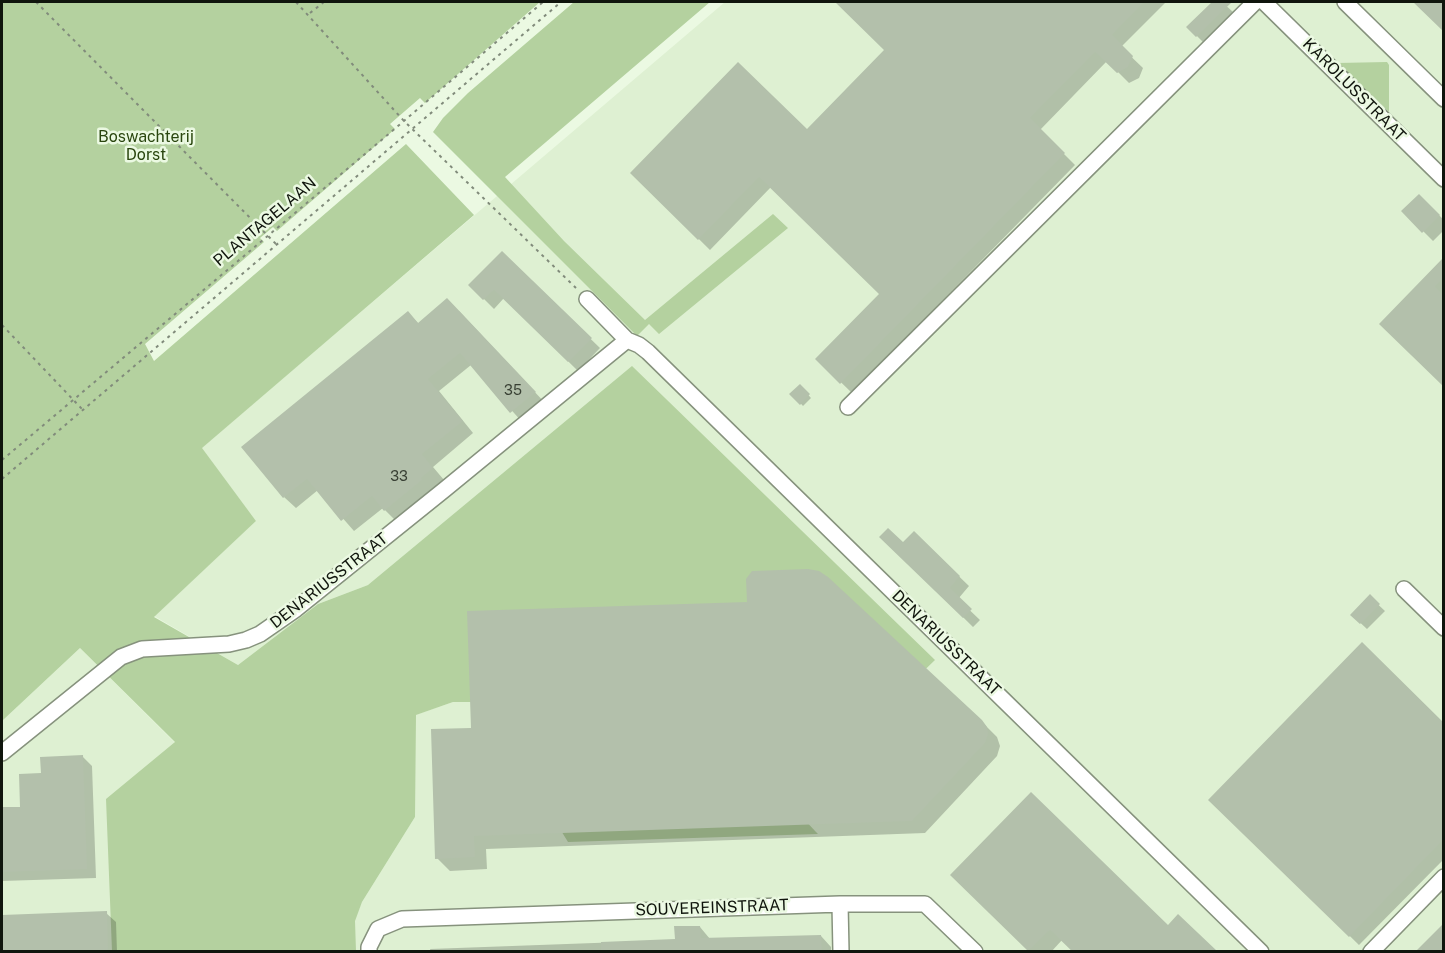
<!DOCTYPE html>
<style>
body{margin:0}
#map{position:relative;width:1445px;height:953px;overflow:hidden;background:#ebf9e2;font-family:"Public Sans",sans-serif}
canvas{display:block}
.frame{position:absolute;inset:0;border:3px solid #10150d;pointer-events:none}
</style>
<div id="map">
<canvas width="1445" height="953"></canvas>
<div class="frame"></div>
</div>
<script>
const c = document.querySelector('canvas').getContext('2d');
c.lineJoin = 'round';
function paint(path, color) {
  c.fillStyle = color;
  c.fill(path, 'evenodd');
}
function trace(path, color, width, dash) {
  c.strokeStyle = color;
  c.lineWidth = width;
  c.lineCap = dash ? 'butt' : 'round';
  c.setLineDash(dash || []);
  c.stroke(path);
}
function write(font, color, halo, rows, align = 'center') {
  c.font = font + ' "Public Sans",sans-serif';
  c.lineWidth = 5;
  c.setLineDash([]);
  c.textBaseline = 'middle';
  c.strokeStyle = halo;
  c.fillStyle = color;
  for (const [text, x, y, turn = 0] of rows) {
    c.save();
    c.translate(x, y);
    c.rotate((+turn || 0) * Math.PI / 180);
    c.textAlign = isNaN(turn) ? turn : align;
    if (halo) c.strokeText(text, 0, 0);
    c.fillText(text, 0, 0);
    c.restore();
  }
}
const built = new Path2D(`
 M725,2H1443V951L2,952V721L80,648L354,921L362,902L415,817V715L453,702H498L818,834L788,802L368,585L318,604L238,665L154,616L256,521L201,448Z`);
const green = new Path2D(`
 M2,2H540L425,103L420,98L390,124L395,129L277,231L273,227L260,238L264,242L145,344L154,361L406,144L474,215L202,448L256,521L154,617L238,665L318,604L368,585L632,366L935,660L788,802L818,834L568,842L519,762L498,702H453L416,715L415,817L362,902L355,921L356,951H112L106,799L175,742L80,648L2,721Z
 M574,2H710L505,177L564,241L645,320L773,214L788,228L659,334L649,324L637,336L433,132L443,118L468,93Z
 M1387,62L1389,65V112L1337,63Z`);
const shadow = new Path2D(`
 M841,2H1166L1121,47L1143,68L1139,78L1129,83L1107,61L1040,130L1075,165L852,393L817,359L881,294L771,187L710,250L632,173L807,131L886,50L839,4Z
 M1214,2H1222L1233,12L1203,42L1188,27Z
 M1415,2H1444V29Z
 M1419,196L1444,220V230L1433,241L1403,211Z
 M502,253L600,348L578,371L504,298L494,309L470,285Z
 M1440,263L1444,266V385L1381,324Z
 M459,311L546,404L523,423L471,365L439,391L473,433L433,467L444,480L397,522L383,508L354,531L318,490L296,508L284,497L408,313L419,324Z
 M800,386L811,398L803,406L792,394Z
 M914,533L969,586L958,599L980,620L973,627L882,537L903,544Z
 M1370,597L1385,611L1367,629L1352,615Z
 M748,603L984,724L997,737L1000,746L997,756L925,833L486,849L487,869L450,871L437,858L473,729Z
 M1362,644L1444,724V859L1359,945L1211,800Z
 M82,756L92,766L96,878L2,881V809L22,808L42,775Z
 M952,875L1168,927L1178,916L1215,952H1073L1062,940L1051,952H1030Z
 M106,913L116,922L117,952H2V916Z
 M700,927L710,939L821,936L831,947V952H431L430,949L676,940Z`);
const building = new Path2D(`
 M835,2H1144L1112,35L1133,56L1128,67L1117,73L1095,52L1030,118L1065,153L840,384L815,359L879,294L759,177L698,240L630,173L738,62L807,129L884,50Z
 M1212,2H1232L1196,37L1186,27Z
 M1413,2H1443V31Z
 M1419,194L1440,215L1422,233L1401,211Z
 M502,251L592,338L568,362L494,290L483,300L468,285Z
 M1443,258V278L1435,287L1443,295V386L1379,324Z
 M447,298L536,392L510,413L460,353L428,379L463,421L422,454L433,468L421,478L422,480L384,511L372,496L341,521L307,479L283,498L241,447L408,311L418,323Z
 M800,384L810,394L800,405L789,394Z
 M888,528L903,542L914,531L960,576L950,588L972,609L963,618L879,537Z
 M808,569L819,571L828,577L982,720L987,727L988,734L985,743L912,821L474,836L475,857L435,859L431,729L471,728L467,611L747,602L746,579L752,571Z
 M1370,594L1380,604L1360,624L1350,615Z
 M1362,642L1443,722V840L1349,937L1208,800Z
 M83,755L87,869L2,872V807H20L19,774L41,773L40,757Z
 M1031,792L1168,925L1178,914L1217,951H1072L1050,930L1028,951L950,875Z
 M107,911L108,951H2V915Z
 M1443,924V951H1416Z
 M674,926H700L701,938L821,935L822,951H601V942L675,939Z`);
const path = new Path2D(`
 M36,2L277,245
 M296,2L404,121L576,288
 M310,13L324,2
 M2,325L82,409
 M2,460L391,132L543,2
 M2,479L561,2`);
const minor = new Path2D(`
 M1264,2L1444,179
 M1345,2L1444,99
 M587,299L627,340L639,345L648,352L1261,952
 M848,407L1255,2
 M1404,589L1444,628
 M2,753L121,657L142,649L229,644L246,640L260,634L296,609L444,490L627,340
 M840,904L841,952
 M369,952V947L378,929L402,919L840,904H925L975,952
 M1371,952L1444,877`);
const numberNames = [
 ["35",513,391],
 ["33",399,477]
];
const streetNames = [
 ["KAROLUSSTRAAT",1354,90,45],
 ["PLANTAGELAAN",265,222,-40],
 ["DENARIUSSTRAAT",329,581,-38],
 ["DENARIUSSTRAAT",946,643,44],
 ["SOUVEREINSTRAAT",712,908,-2]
];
const parkNames = [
 ["Boswachterij",146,137],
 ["Dorst",146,155]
];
paint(built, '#def0d2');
paint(green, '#b4d19f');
paint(shadow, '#0003');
paint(building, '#b3c0ab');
trace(minor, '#86927d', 18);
trace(path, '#818b7b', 2, [3, 4.5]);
trace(minor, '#fff', 15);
write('14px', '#394034', null, numberNames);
write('16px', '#10150d', '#ebf9e2', streetNames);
write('16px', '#2a460f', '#ebf9e2', parkNames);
</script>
